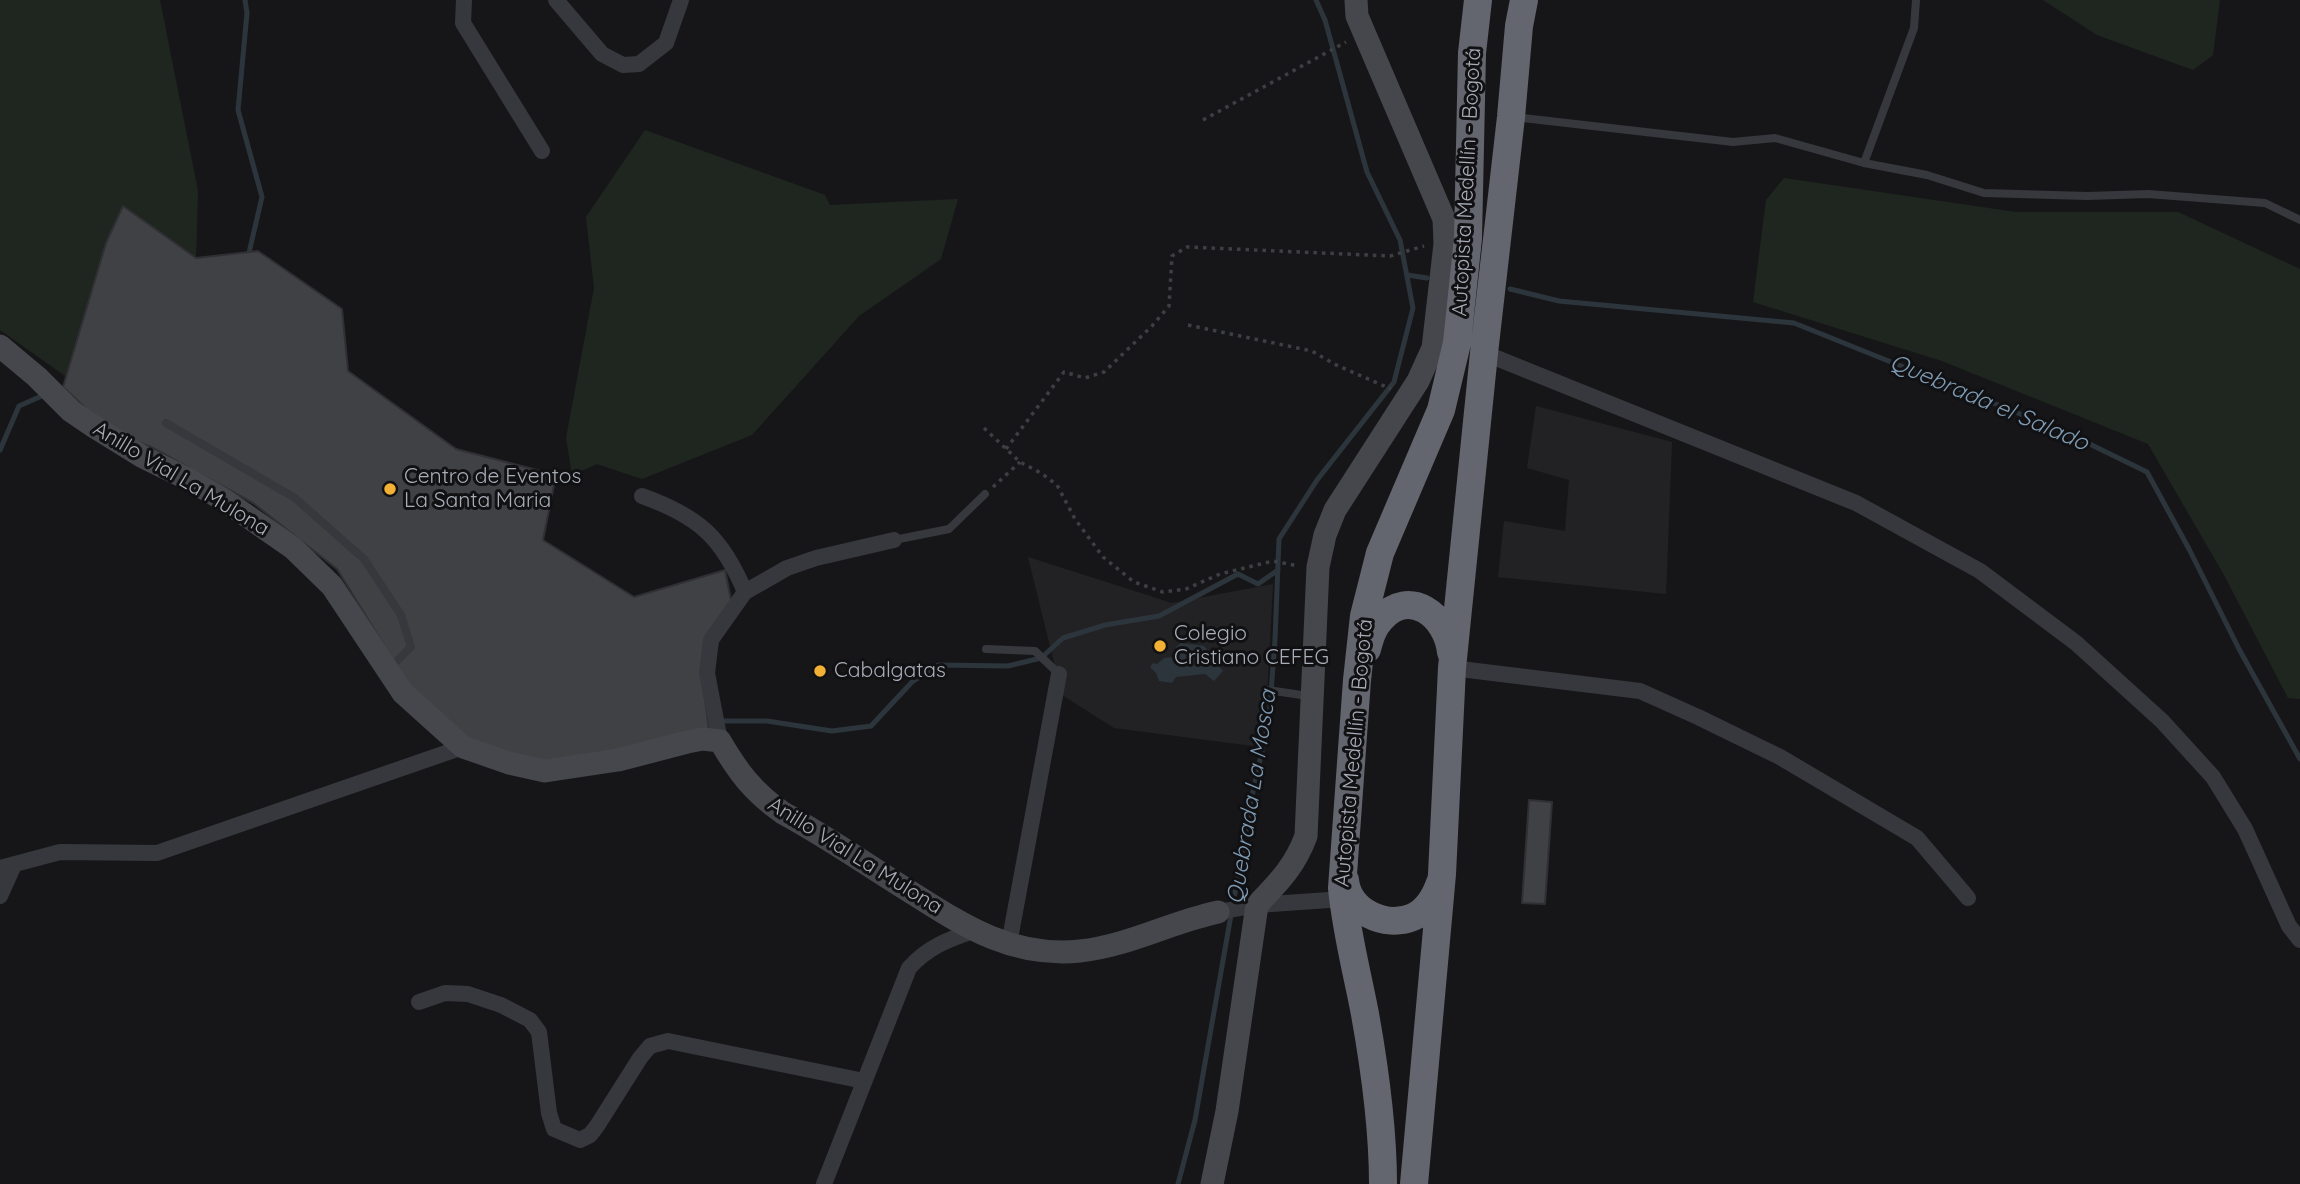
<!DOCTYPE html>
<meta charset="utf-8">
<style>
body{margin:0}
canvas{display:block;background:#161618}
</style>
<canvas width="2300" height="1184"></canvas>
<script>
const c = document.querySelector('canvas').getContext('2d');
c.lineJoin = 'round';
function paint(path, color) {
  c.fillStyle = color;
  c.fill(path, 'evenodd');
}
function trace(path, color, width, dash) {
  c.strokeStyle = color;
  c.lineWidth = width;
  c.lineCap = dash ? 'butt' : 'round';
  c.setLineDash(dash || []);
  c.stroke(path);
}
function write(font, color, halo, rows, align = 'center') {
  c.font = font + ' Quicksand,sans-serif';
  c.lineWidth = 6;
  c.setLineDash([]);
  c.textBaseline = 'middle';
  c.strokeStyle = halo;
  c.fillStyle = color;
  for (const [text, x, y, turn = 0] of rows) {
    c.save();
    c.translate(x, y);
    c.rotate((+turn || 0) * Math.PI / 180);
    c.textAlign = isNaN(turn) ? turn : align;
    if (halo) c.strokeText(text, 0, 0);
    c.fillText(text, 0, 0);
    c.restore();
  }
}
const built = new Path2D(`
 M1536,406L1672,442L1666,594L1498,577L1504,521L1565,531L1569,480L1527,468Z
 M1028,557L1172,603L1273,584L1267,697L1253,746L1114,728L1062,695Z`);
const green = new Path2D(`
 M0,0H160L198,191L196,258L123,206L106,243L68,378L0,330Z
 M2043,0H2220L2213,55L2193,70L2097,35Z
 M645,130L825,195L830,205L958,199L941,259L859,316L752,435L642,479L597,464L572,475L566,438L594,288L586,217Z
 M1784,178L2016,212H2178L2300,269V699L2288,698L2224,575L2148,444L1942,361L1753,302L1766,200Z`);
const water = new Path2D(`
 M1181,643L1204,646L1223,671L1214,681L1205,674L1176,677L1172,683L1159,681L1156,673L1150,667L1153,663L1157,664L1164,658L1174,657L1176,647Z`);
const stream = new Path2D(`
 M245,0L247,13L238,110L262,197L248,257
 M1407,275L1427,278
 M1510,289L1559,301L1794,323L2065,432L2147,472L2189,549L2239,649L2300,759
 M0,450L19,406L44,395
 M719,721H767L832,731L871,726L912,682L938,665L1008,666L1041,658L1063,638L1105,625L1159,616L1238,574L1258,584L1278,570
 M1178,1184L1195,1120L1251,801L1269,719L1275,640L1279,539L1317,480L1394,382L1413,308L1400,240L1367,172L1325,20L1316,0`);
const building = new Path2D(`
 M123,206L196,258L258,251L342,309L348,371L456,449L556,475L543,540L634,597L725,570L731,600L702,676L709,730L610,755L533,763L470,742L414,694L337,569L253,503L151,447L111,432L63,387L106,243Z
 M1529,800L1552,802L1545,904L1522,903Z`);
const path = new Path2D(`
 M1203,120L1346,42
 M1188,325L1312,351L1334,364L1391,389
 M984,428L1020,462L1041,473L1057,485L1075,519L1103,557L1134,582L1163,592L1186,589L1220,574L1273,561L1298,566
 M1006,449L1064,372L1085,378L1104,372L1152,326L1169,306L1172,256L1187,247L1390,256L1424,246
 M993,487L1020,462`);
const lane = new Path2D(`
 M1514,117L1733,142L1775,138L1864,163L1914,28L1916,0
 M1864,163L1927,175L1984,193L2087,196L2148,194L2265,203L2300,220
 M166,423L295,498L364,559L401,615L411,647L389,669
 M894,540L949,529L985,494
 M986,649L1035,651L1059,674
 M1268,690L1308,696`);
const street = new Path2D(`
 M464,0L463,23L542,151
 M556,0L602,54L623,65L639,64L666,43L681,0
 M1484,353L1856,503L1980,571L2076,643L2162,721L2213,777L2245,829L2289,926L2300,940
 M642,496C698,516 722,537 745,592
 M1452,668L1640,691L1698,717L1780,757L1917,838L1968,898
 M720,741L707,673L711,640L745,592L787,568L816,558L894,540
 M0,868L60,852L157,853L463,747
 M0,896L14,865
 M1218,912L1257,905L1343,899
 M1009,944L1059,674
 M419,1002L445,993L468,994L501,1005L530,1020L539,1032L549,1113L554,1129L580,1140L590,1135L597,1126L640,1058L650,1046L668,1041L864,1081
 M824,1184L909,968C928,947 947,940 973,931`);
const secondary = new Path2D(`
 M0,346L37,377L71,411L93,426L143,457L188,479L224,500L293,548L332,586L403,693L463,747L509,763L545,771L618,760L687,742L703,739L720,741C738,772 753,792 783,813C826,836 867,865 909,891C964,926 1012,958 1080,951C1128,946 1171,922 1218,912
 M1212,1184L1227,1111L1257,905C1279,882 1295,866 1306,836L1318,567L1325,535L1335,510L1418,381L1433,348L1445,244L1444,219L1357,16L1356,0`);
const highway = new Path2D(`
 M1367,649C1370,638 1373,627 1381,619C1409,587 1447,615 1451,652
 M1345,880C1348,911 1385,929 1413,917C1427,911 1435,897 1440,883
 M1383,1184C1383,1127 1375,1070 1365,1014C1357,972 1346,931 1342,888L1357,680L1364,616L1380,553L1441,410L1457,343L1468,238L1472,53L1478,0
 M1414,1184L1442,874L1452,668L1484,353L1511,117L1519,26L1524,0`);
const markers = [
 [390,489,7,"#f2b134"],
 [1160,646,7,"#f2b134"],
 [820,671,7,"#f2b134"]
];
const streetNames = [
 ["Autopista Medellín - Bogotá",1467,182,-87],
 ["Anillo Vial La Mulona",181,479,31],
 ["Autopista Medellín - Bogotá",1354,753,-85],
 ["Anillo Vial La Mulona",855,856,32]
];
const poiNames = [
 ["Centro de Eventos",404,477],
 ["La Santa Maria",404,501],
 ["Colegio",1174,634],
 ["Cristiano CEFEG",1174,658],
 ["Cabalgatas",834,671]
];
const waterNames = [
 ["Quebrada el Salado",1989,403,23],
 ["Quebrada La Mosca",1252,797,-81]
];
paint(built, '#222225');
paint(green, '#1e261f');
paint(water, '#2c353c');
trace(stream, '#2c353c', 5);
paint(building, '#404145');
trace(building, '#303034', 2);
trace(path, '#3d3f44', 3.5, [3.5, 5]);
trace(lane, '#37383d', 8);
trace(street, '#37383d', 16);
trace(secondary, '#45474d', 23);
trace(highway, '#63666e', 28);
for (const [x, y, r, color] of markers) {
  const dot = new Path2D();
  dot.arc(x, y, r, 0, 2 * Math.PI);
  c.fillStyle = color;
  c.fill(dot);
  trace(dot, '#111113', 2.5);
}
write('21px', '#a8adb8', '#111113', streetNames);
write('21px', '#a8adb8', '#111113', poiNames, 'left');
write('italic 23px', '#7f9bb3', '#111113', waterNames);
</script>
